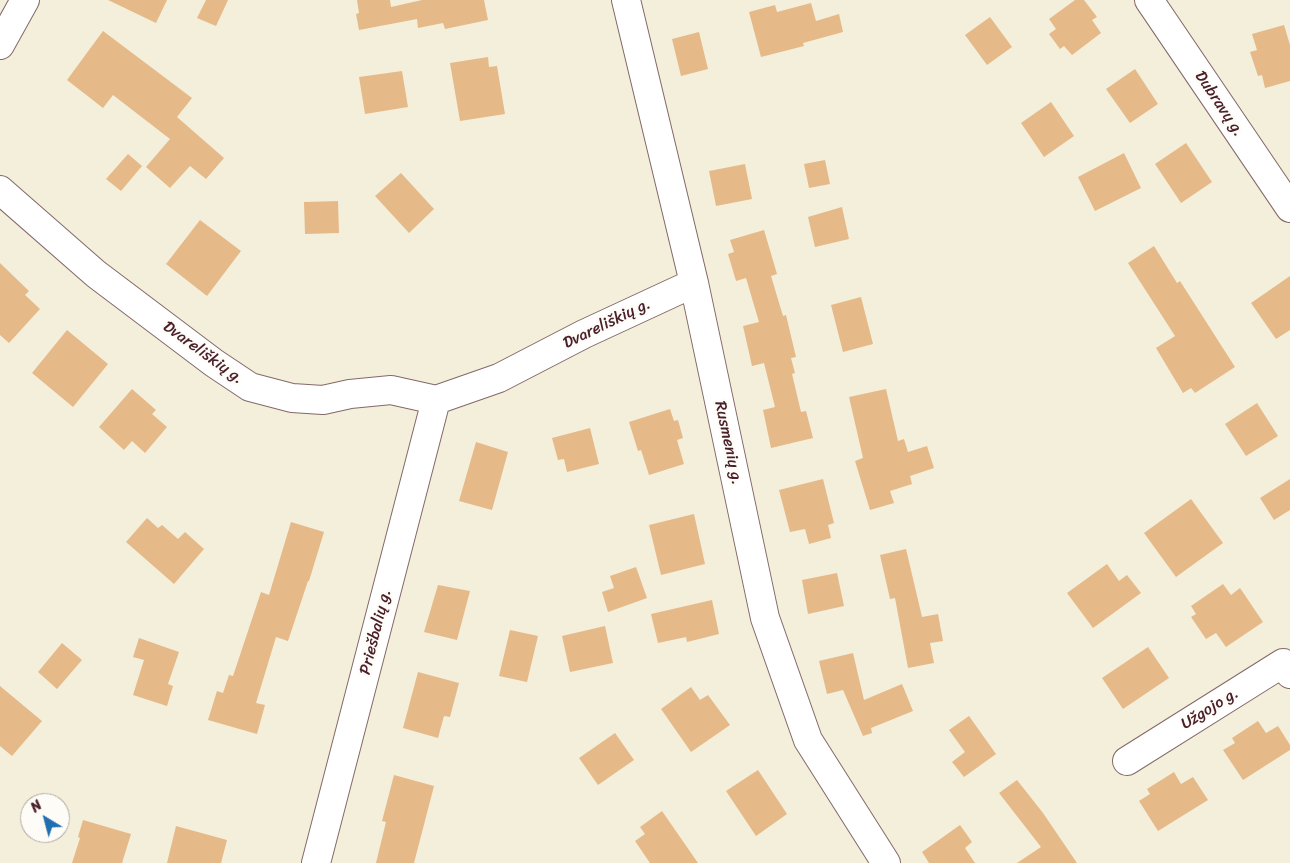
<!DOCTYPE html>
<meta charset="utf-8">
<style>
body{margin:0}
#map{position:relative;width:1290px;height:863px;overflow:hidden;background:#f3efdb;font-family:Sriracha,sans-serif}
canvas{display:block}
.north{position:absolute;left:20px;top:793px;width:50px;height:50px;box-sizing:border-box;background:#fdfcf7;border:1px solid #b5a4a5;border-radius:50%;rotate:323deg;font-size:14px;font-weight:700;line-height:20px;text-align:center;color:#4a1f2b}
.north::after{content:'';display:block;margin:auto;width:18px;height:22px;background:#1f6fb2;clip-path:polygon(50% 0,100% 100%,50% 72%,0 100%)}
</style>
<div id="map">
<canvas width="1290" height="863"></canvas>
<div class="north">N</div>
</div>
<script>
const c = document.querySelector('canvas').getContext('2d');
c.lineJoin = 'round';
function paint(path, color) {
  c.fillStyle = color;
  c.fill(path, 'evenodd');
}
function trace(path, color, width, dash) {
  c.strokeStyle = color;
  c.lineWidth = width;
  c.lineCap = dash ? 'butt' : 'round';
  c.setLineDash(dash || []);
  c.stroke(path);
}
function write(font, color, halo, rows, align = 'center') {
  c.font = font + ' Sriracha,sans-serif';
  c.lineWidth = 5;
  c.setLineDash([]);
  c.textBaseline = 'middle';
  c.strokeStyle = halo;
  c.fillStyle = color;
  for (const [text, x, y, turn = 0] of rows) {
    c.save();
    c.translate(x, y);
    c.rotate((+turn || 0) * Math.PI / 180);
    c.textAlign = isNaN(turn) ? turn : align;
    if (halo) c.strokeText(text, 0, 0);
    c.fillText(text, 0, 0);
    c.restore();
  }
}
const building = new Path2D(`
 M108,0H167L156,23Z
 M206,0H228L216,26L197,18Z
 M357,0H390L391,7L422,0H484L488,20L445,29L443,23L418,28L417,19L359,30L356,14L359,13Z
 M1075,0H1084L1097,17L1092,20L1101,33L1072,55L1064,46L1060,49L1049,34L1056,29L1049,19Z
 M811,3L816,21L839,14L843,32L803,43L804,46L761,57L749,12L775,5L777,12Z
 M990,17L1012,47L987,65L965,35Z
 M1284,25L1290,45V81L1265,88L1262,75L1258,76L1250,52L1257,50L1252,34Z
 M103,31L192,98L177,117L224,158L206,179L190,166L170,188L146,167L170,139L113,95L103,108L67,80Z
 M699,32L708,69L681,76L672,39Z
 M488,57L489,67L497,66L505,114L460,121L450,63Z
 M1135,69L1158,104L1130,123L1106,89Z
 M402,71L408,107L365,114L359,77Z
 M1051,102L1074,136L1044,157L1021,123Z
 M1186,143L1212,182L1181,203L1155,164Z
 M1124,153L1141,188L1095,211L1078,177Z
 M128,154L142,166L121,191L106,179Z
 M825,160L830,184L809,188L804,164Z
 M745,164L752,199L716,206L709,171Z
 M401,173L434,209L409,233L375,196Z
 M338,201L339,233L305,234L304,202Z
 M842,207L849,239L815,247L808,217Z
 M200,220L241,251L207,296L166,264Z
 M764,230L777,274L771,276L783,316L786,315L796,357L791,358L795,373L792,374L801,412L806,411L813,438L771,448L763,410L775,407L764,363L752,366L743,326L759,322L746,278L736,281L728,254L734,252L730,240Z
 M1154,246L1177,283L1180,281L1235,367L1195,393L1191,388L1183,393L1156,348L1175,336L1128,263Z
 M0,263L29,291L25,295L40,309L9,343L0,335Z
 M1290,276V330L1276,339L1251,303Z
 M861,297L873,344L843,352L831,305Z
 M67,330L108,364L73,407L32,373Z
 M132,389L156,410L152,414L167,427L145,453L132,441L124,450L99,427Z
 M886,389L898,441L904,439L908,452L927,446L934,468L910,476L912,484L890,491L894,503L870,510L855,461L863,458L849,397Z
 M1257,403L1278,436L1246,456L1225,424Z
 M670,409L674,421L678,420L683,438L677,440L684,464L649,475L641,450L638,451L629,422Z
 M590,428L599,464L567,472L564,459L558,460L552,438Z
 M476,442L508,452L492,510L459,501Z
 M823,479L834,523L828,525L831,538L809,544L805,529L790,532L779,490Z
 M1290,479V510L1274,520L1260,498Z
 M1191,499L1223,543L1176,577L1144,533Z
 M694,514L705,564L661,575L649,525Z
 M147,518L158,528L162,525L178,539L185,532L204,549L174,584L126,542Z
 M291,522L324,532L309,581H308L288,641L276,637L256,703L265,705L257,734L208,720L217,691L223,693L229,675L233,676L261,592L269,595Z
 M906,549L922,617L938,614L943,641L930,643L934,663L908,668L895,598L890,599L880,555Z
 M1107,564L1119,581L1127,575L1141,593L1093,628L1067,593Z
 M636,567L647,598L608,612L602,592L614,588L610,576Z
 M837,573L844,606L808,614L802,580Z
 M1223,584L1231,595L1240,588L1263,622L1226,647L1216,633L1206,639L1191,617L1196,614L1191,606Z
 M438,585L470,591L457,640L424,632Z
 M712,600L719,634L687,642L686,637L658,643L651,614Z
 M605,626L613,663L570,672L562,636Z
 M510,630L538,636L527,682L499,676Z
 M139,638L179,652L168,684L173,686L167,706L133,695L144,660L133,657Z
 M62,643L82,660L57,689L38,672Z
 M1148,647L1169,678L1123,709L1102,678Z
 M853,653L864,700L902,684L913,711L871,728L872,733L863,736L843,690L827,694L819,661Z
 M418,672L459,683L450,717L444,716L438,738L403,728Z
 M0,686L42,721L12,756L0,746Z
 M691,687L700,700L708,695L730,725L691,752L661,709Z
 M969,716L996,754L964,777L952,762L965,752L949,730Z
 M1258,721L1266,733L1278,726L1290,745V750L1243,780L1223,750L1235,743L1232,738Z
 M615,733L634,760L598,785L579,758Z
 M758,770L787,814L756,836L726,791Z
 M1174,772L1181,784L1193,777L1208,800L1158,831L1139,801L1150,794L1147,789Z
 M394,775L434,786L414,863H376L386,822L382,821Z
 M1017,780L1043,813L1077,863H1017L1041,847L999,793Z
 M662,811L698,863H650L635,841L645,834L640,827Z
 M83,820L131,834L122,863H72L80,838L78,837Z
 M960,825L972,842L965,848L975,863H929L922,852Z
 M176,826L227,840L221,863H167Z`);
const minor = new Path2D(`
 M626,0L694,283L765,618L808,740L886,863
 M1149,0L1290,208
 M0,45L25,0
 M0,190L96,274L214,363L250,387L292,398L323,400L350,394L391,390L436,400L499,378L584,334L694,283
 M1127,761L1283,663L1290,674
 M316,863L436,400`);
const streetNames = [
 ["Dubravų g.",1219,104,56],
 ["Dvareliškių g.",607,324,-26],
 ["Dvareliškių g.",203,353,36],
 ["Rusmenių g.",728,443,78],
 ["Priešbalių g.",376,632,-76],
 ["Užgojo g.",1210,709,-32]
];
paint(building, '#e6b989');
trace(minor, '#856869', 30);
trace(minor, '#fff', 28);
write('16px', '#4a1f2b', '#fdfcf7', streetNames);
</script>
